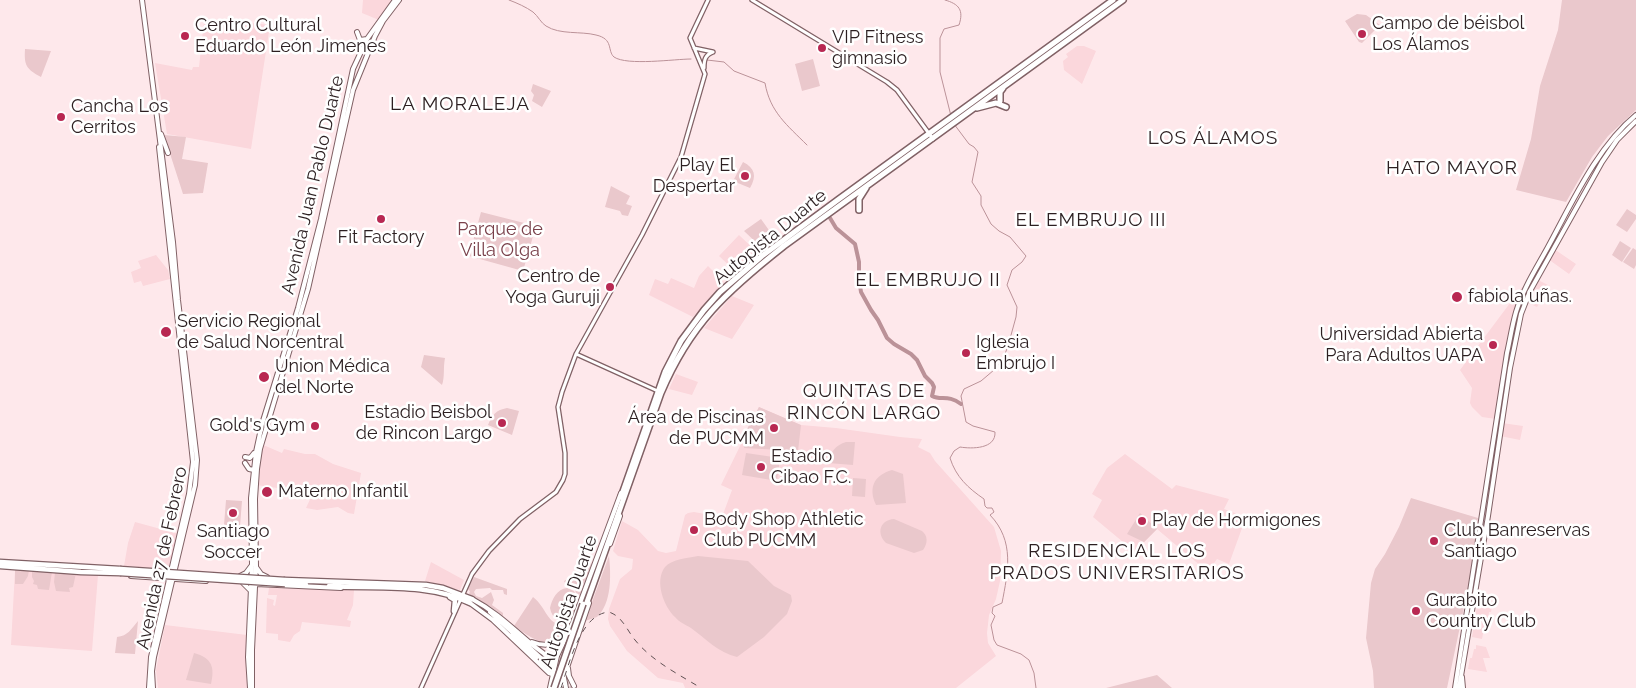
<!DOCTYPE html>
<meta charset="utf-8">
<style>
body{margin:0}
canvas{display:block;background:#fee8eb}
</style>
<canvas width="1636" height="688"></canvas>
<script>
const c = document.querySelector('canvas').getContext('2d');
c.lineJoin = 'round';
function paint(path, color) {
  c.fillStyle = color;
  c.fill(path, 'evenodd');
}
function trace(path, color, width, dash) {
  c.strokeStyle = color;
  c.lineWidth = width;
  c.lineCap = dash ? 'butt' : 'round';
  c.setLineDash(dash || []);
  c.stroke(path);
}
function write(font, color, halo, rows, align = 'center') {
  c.font = font + ' Raleway,sans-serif';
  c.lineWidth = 5;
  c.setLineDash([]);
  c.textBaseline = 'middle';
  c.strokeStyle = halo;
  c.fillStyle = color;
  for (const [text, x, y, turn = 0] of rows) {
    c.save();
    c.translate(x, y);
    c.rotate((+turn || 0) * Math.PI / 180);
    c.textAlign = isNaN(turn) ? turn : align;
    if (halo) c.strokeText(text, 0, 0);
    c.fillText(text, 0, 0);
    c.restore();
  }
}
const built = new Path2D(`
 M363,0H394L379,20L362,13Z
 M213,19L270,25L251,149L167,134L155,63L192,70L193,67H199L204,21L212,22Z
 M1077,46H1084L1096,51L1082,84L1064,70L1063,61L1068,57L1066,54Z
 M739,235L758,253L735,271L719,256Z
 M1554,249L1576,264L1569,274L1548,259Z
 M156,255L168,270L170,279L143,286L141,281L134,283L131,272L141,268L138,261Z
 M708,266L724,282L693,317L649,295L655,279L668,284L671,278L694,288L699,276Z
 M1536,279L1550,286L1537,307L1526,302Z
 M1522,287H1523L1511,325L1496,419L1482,417L1472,407L1470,403L1472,388L1460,370Z
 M732,296L754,305L732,339L704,328Z
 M676,374L698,382L692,395L669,389Z
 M759,407L801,425L836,428L900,437L922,439L918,447L930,453L935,461L994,527L1001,551L1000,581L996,599L989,615L987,633L988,643L996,656L956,688H685L683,683L658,678L627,651L610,626L608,619L609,609L620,579L632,569L633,559L618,556L613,551L622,521L638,530L658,551L666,553L676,551L685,515L688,513L694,512L722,517L732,490L721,485Z
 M1502,423L1523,426L1520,440L1500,436Z
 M261,444L282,453L284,449L305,454H315L333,464L361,473L354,514L348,513L338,507L317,510L306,508L313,493L256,485Z
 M1125,454L1172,489L1176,485L1229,499L1224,509L1246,517L1229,564L1217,559L1208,572L1157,529L1135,552L1093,517L1102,500L1092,494L1107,468Z
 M135,522L179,534L168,569L124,566L128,543Z
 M431,562L464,580L460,590L425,581Z
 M15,570L98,575L92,651L11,645Z
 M269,588L354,590L353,605L347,620L351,621L350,627L302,622L300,631L294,635L290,642L278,640V634L266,633L267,598L274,600L273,605L275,606L277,595H268Z
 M1479,593L1487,595L1488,606L1492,607L1491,612H1489L1488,618L1486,617L1482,639L1472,637Z
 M165,625L247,635L246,664L248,688H158L156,670Z
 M1476,645L1486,647L1490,658H1483L1487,672L1468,669L1470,658H1472L1474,649H1476Z`);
const green = new Path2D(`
 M1562,0H1636V110L1608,136L1592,157L1566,202L1516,190L1531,139L1540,86L1558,30Z
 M1357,14L1366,15L1380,25L1362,43L1359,42L1345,21Z
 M25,49L51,51L41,77C26,69 24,65 25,49Z
 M813,59L820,86L802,91L795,64Z
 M533,84L551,91L542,107L532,101L534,95L531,91Z
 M164,135L186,137L182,159L208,163L203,193L183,194Z
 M743,162C755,168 757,176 750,188L733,181Z
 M611,186L630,196L626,204L632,206L628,216L622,215L620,211L605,207Z
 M1627,209L1636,215V219L1627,232L1616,225Z
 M481,212L536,226L523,271L469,256Z
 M761,219L776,240L763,249L744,231Z
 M1620,241L1631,248L1622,262L1612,255Z
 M1633,248L1636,250V265L1634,269L1623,262Z
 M424,355L445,358C443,368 445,377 442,385L421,367Z
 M759,407L801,425L798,451L744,448L747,429Z
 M507,408L519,411L512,435L488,425C492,415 496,410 507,408Z
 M846,442H855L853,465L828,463C830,452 836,445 846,442Z
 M746,453L780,458L777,481L742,475Z
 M892,470L903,474L906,503L876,505C868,488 874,475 892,470Z
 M853,478L866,479L865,497L852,496Z
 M1411,498L1478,518L1469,584L1447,688H1374L1373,671L1366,638L1371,583L1375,569L1385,554L1399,527Z
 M226,500L242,501L240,526L224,525Z
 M1140,513L1157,529L1144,542L1127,534Z
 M894,519L922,531C928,536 928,543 923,550L914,553L886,543C876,533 880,520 894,519Z
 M609,556C611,575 612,603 597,617L585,621Z
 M698,556L748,561L774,586L791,595L792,601L787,614L764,637L737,657C719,653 706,639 691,628C686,625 679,622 675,617C664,607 654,581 665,567C672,559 688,558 698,556Z
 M592,563L579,602L575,590L567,586L564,581L585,569Z
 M15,570H29L28,576L23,584H15Z
 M32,570L52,572L49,590L38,589L37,585L33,584L34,581L32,577Z
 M55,572L76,573L73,587L69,588L70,592L56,591L54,582Z
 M474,577L507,589V595L504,594L503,590H492L490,588L476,589L474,592L476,596L482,598L491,592L494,600L492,605L503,613V616L491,607L471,596L469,593L470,592L469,590L467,589Z
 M567,588L574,591L578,601L570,623C559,622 552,619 550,608C552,599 557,589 567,588Z
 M533,597C548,609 545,623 566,627C553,656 532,638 514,626Z
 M138,621L135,654L115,653L117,637C128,636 131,629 138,621Z
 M194,653C212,658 215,667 211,684L186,680Z
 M1157,675L1172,688H1106Z`);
const stream = new Path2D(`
 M509,0C517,3 526,7 533,12C538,16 541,23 546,26C560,35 581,31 596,35C614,39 607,51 614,57C627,66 675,59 691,59
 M945,0C959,4 964,10 959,25L944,29L940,38V72L951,116
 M707,60L724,62L734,71L765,83C770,112 787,125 807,145
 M954,124L969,144L974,147L978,152L972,182L981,196V205L991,224L999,231L1010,237L1026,256L1022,262L1012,270L1007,285L1017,307L1016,317L1008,346L1003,359L994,370L981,381L964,389L961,396L966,422L973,426L995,432C996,449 972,449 960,447L954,451L950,458C956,477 968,488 984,499L985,506L987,508H992L994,512L990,515C1015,541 1008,572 1002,603L993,607L992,613L995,616L991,625L994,640L997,645L1021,654L1029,660L1034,673L1036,688`);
const river = new Path2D(`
 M830,218L836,228L855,244L859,262V279L861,292L871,310L878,320L887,338L894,344L911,354L917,360L925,376L932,383L934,387L932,396C941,401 948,394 961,404`);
const primaryTunnel = new Path2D(`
 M553,669L572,688`);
const secondary = new Path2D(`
 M752,0L887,82L897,90L933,139
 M694,48L713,52
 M704,68C704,60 705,55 713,52
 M576,354L660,392
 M421,688L472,574L489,551L520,519L556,492L563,480L565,474V453L558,407L562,392L576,354L642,235L681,157L705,74L690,38L708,0`);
const primary = new Path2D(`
 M142,0L173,242L178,300L197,460L195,485L154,657L152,671L153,688
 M357,32L360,40L367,39
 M161,134L168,153
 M245,457L250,458L254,453
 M245,463L249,469L254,470
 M610,544L620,516
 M256,567L261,574L267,577
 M131,576L206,581
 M240,576L246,573L252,565
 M243,583L251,591
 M256,584L341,588
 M472,599C496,612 509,625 529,642C539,651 548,654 554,666
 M470,603L493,620L549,673L555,675
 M490,612L553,669
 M512,635L536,658
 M532,642C545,647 556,646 566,635
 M568,668L569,676L574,686
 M1462,677L1463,688
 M564,678L566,688
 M149,688L151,657L189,494L193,462L159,147
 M250,688L248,657L252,565L251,498L256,452L262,424L298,308L321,219L353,69L367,39L395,0
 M252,688V650L256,566L255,499L257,469L260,449L308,289L353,90L375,36L383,21L399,0
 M550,688L557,656L573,622L621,493
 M560,688L589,603
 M1455,688L1507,353C1510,340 1512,326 1516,312C1523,289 1536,269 1548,247C1572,203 1597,147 1636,115
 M1459,688L1488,516L1510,368L1521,314L1530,291L1602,162L1617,140L1636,121`);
const trunk = new Path2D(`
 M0,562L120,569
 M0,566L81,572L120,573
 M285,580L426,585L443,588L472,599
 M285,584L306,585
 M329,586C377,589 426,582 470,603
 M450,597L455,600L454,611`);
const motorway = new Path2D(`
 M1000,101V92L1003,88
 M977,108L996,103L1006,107
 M859,210V199L866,188
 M621,497L665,372L681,341L704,310L720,292L762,256L839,199L1113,0
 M586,605L661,393C690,324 727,291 784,246L1123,0`);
const rail = new Path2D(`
 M561,688C569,665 580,614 609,612C623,617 626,629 635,640C652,661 678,674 701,688`);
const trunkBridge = new Path2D(`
 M120,569L285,580
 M120,573L285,584`);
const motorwayBridge = new Path2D(`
 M554,688L583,604`);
const markers = [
 [1362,34,5,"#b82852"],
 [185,36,5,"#b82852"],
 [822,48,5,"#b82852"],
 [61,117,5,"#b82852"],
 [745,176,5,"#b82852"],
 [381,219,5,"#b82852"],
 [610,287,5,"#b82852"],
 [1457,297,6,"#b82852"],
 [166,332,6,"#b82852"],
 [1493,345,5,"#b82852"],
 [966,353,5,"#b82852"],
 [264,377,6,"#b82852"],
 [502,423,5,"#b82852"],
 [315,426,5,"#b82852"],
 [774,428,5,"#b82852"],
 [761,467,5,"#b82852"],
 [267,492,6,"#b82852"],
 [233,513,5,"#b82852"],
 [1142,521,5,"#b82852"],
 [694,530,5,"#b82852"],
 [1434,541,5,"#b82852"],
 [1416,611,5,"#b82852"]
];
const poiNames = [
 ["Campo de béisbol",1372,24],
 ["Los Álamos",1372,45],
 ["Centro Cultural",195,26],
 ["Eduardo León Jimenes",195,47],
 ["VIP Fitness",832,38],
 ["gimnasio",832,59],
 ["Cancha Los",71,107],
 ["Cerritos",71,128],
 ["Play El",735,166,"right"],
 ["Despertar",735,187,"right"],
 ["Fit Factory",381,238,"center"],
 ["Centro de",600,277,"right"],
 ["Yoga Guruji",600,298,"right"],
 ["fabiola uñas.",1468,297],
 ["Servicio Regional",177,322],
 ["de Salud Norcentral",177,343],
 ["Universidad Abierta",1483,335,"right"],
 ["Para Adultos UAPA",1483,356,"right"],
 ["Iglesia",976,343],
 ["Embrujo I",976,364],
 ["Union Médica",275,367],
 ["del Norte",275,388],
 ["Estadio Beisbol",492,413,"right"],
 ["de Rincon Largo",492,434,"right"],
 ["Área de Piscinas",764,418,"right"],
 ["de PUCMM",764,439,"right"],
 ["Gold's Gym",305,426,"right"],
 ["Estadio",771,457],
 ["Cibao F.C.",771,478],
 ["Materno Infantil",278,492],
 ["Body Shop Athletic",704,520],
 ["Club PUCMM",704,541],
 ["Play de Hormigones",1152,521],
 ["Club Banreservas",1444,531],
 ["Santiago",1444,552],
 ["Santiago",233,532,"center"],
 ["Soccer",233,553,"center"],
 ["Gurabito",1426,601],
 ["Country Club",1426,622]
];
const streetNames = [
 ["Avenida Juan Pablo Duarte",313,185,-77],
 ["Autopista Duarte",770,237,-39],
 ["Avenida 27 de Febrero",162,558,-78],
 ["Autopista Duarte",569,602,-71]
];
const parkNames = [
 ["Parque de",500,230],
 ["Villa Olga",500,251]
];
const neighbourhoodNames = [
 ["LA MORALEJA",460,104],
 ["LOS ÁLAMOS",1213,138],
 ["HATO MAYOR",1452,168],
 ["EL EMBRUJO III",1091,220],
 ["EL EMBRUJO II",928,280],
 ["QUINTAS DE",864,391],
 ["RINCÓN LARGO",864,413],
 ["RESIDENCIAL LOS",1117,551],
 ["PRADOS UNIVERSITARIOS",1117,573]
];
paint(built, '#fbd7dc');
paint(green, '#eac8cc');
trace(stream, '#bb9298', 1);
trace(river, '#bb9298', 4);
trace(primaryTunnel, '#d4c0c3', 4, [4, 2]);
trace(secondary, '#806165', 5.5);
trace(primary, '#806165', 6);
trace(trunk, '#806165', 7);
trace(motorway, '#806165', 8);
trace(secondary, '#fff', 3);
trace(primary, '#fff', 4);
trace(trunk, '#fff', 4.5);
trace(motorway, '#fff', 5);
trace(rail, '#615154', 1, [6, 6]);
trace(trunkBridge, '#806165', 7, []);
trace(motorwayBridge, '#806165', 8, []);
trace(trunkBridge, '#fff', 4.5);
trace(motorwayBridge, '#fff', 5);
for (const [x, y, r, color] of markers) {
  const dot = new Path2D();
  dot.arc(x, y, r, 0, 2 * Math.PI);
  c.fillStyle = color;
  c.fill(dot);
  trace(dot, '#fff', 2);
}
write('18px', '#2c1f21', '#fff', poiNames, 'left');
write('18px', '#2c1f21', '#fff', streetNames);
write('18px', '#79404a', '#fff', parkNames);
c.letterSpacing = '1px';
write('19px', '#2c1f21', '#fff', neighbourhoodNames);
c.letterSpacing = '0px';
</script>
